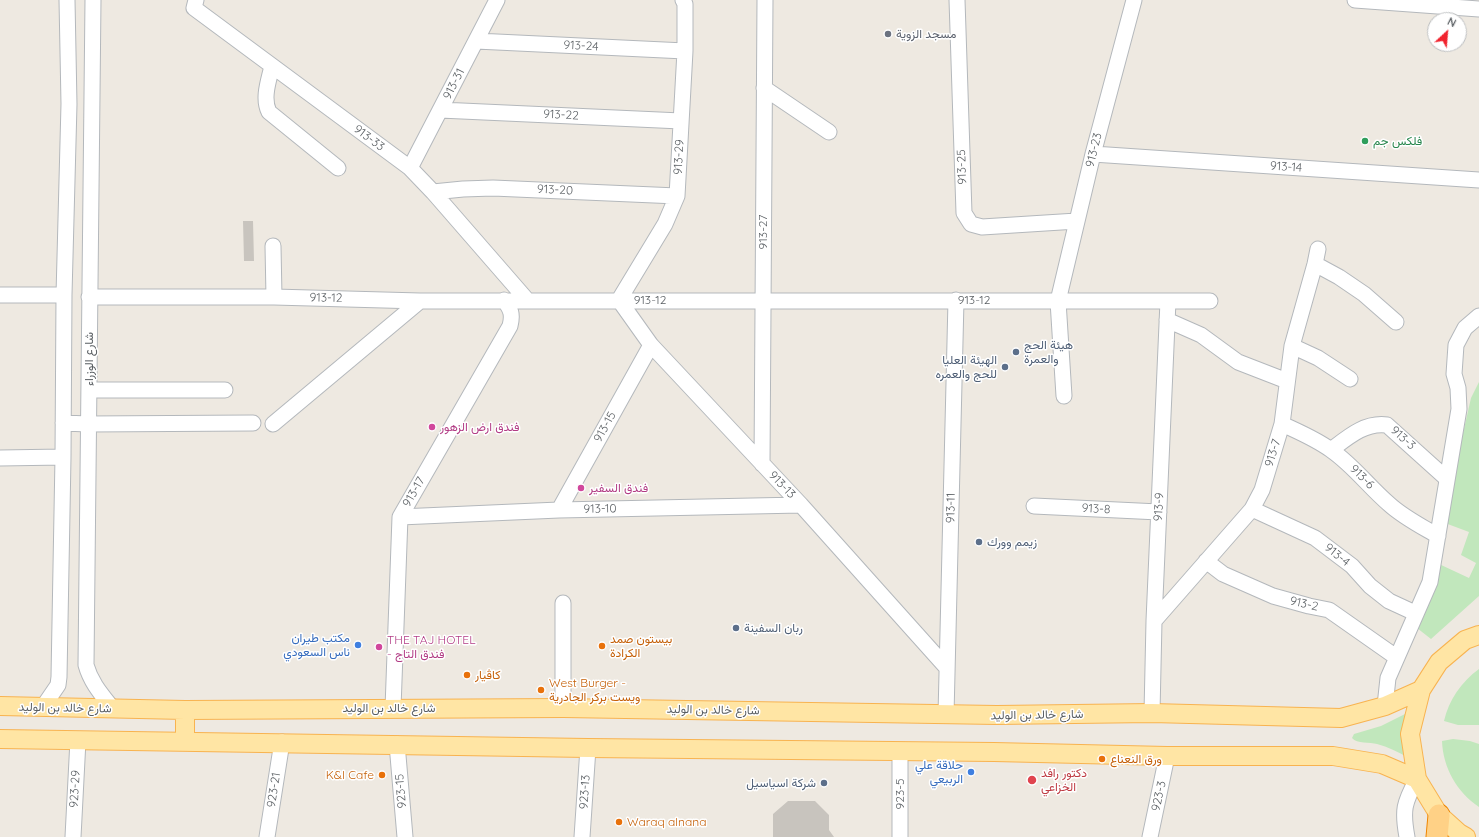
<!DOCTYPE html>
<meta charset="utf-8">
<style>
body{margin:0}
#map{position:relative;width:1479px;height:837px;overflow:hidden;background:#eee9e1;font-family:Quicksand,sans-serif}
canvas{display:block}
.north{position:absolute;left:1427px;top:12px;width:40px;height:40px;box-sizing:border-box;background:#fff;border:1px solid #bdbfc1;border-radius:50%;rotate:26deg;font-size:11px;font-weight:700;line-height:16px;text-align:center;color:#5a5f63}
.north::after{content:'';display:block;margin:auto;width:14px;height:18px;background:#f1232e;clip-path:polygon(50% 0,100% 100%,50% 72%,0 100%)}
</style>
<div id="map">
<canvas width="1479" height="837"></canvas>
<div class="north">N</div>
</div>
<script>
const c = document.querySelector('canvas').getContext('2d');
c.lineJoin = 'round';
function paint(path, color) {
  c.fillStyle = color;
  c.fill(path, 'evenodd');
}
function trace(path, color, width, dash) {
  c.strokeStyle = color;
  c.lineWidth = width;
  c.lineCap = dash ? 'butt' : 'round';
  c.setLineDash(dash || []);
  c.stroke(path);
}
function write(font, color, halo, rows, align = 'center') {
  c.font = font + ' Quicksand,Vazirmatn,sans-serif';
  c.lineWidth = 3;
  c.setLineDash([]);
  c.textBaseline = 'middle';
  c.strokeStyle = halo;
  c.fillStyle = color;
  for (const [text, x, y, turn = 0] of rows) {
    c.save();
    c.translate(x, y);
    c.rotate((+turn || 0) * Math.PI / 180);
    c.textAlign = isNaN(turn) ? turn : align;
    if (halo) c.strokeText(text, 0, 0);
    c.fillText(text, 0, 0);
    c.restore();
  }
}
const green = new Path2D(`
 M1479,382V596L1431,639L1417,628L1439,564L1469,578L1476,563L1461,555L1469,532L1445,523L1451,486L1471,398Z
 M1479,669V725H1458L1444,721C1449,700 1461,682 1479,669Z
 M1405,714L1404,732L1407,757C1398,752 1388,747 1377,744C1370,742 1357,744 1352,738L1354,734L1381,726Z
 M1453,739L1470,741L1479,744V807C1457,792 1443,768 1442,741Z`);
const building = new Path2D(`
 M243,221H253L254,261H244Z
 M788,801H815L829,815V830L834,837H773V814Z`);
const minor = new Path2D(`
 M93,0L86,665C91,683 102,695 113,709
 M196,0L194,8L410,168L433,192L527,300
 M683,0L685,4V51L677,196L665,224L619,300L651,345L801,505L947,668
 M957,0L964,213L971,224L982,227L1077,221
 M1355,0L1479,9
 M476,41L685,51
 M272,66C269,80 262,98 269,112L338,168
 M764,88L829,132
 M440,110L681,121
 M1093,154L1479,180
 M410,168L497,0
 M433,192L463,189L493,188L677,196
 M273,246L274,297
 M1315,264L1339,277L1364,294L1396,322
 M0,295H64
 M89,297H274L420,301H1210
 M1167,320L1201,335L1238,362L1287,381
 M1292,346L1318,358L1350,379
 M89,390H225
 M1064,396L1058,301L1093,154L1134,0
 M63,423L88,424L253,423
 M273,424L420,301
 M1282,424C1299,432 1316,439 1331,450C1353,465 1369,487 1389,504C1403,517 1421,526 1438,536
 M1331,450C1348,437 1365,422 1387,425L1447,479
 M0,458L63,457
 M762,464L765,0
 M1034,506L1159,512
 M1252,509L1315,538L1352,566L1370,586L1389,601L1415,613
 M559,510L651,345
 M400,517L559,510L801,505
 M1206,561L1223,574L1273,596L1309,606L1329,610L1396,657
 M563,603V708
 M1154,621L1252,509L1262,490L1282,424L1292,346L1315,264L1318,249
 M1385,706L1388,678L1430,582L1459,409L1458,388L1454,374L1456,345L1465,328L1479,316
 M43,707L58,685L59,677L63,457L64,295L69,104L67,0
 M393,708L400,517L510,326C513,314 511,310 504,300
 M1152,713L1154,621L1168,301
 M946,715L956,300
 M397,744L405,837
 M73,837L78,740
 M267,837L282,742
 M582,837L588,748
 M900,837V751
 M1150,837L1167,756
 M1407,837C1402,810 1404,803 1417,779`);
const major = new Path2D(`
 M0,706L185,710L563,708L997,715L1152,713L1341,718L1385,706L1421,690
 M0,739L588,748L994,752L1167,756H1333L1382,764L1417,779
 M185,742V710
 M1466,837L1459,833L1439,815L1417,779L1410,734L1421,690L1439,662L1465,640L1479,635`);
const highway = new Path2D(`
 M1437,837L1439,815`);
const markers = [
 [888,34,4,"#6b7280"],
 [1365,141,4,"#2e9e5b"],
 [1016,352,4,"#5c6f8a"],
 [1005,367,4,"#5c6f8a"],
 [432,427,4,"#d1479c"],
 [581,488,4,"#d1479c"],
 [979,542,4,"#5c6f8a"],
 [736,628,4,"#5c6f8a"],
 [358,645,4,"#3f7fe0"],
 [602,646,4,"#e8710a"],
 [379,647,4,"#d1479c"],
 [467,675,4,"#e8710a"],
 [541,690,4,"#e8710a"],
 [1102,759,4,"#e8710a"],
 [971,772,4,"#3f7fe0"],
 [382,775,4,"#e8710a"],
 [1032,780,5,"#e0444e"],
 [824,783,4,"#5c6f8a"],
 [619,822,4,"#e8710a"]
];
const worshipNames = [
 ["مسجد الزوية",896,34]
];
const streetNames = [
 ["913-24",581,46,3],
 ["913-31",454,84,-63],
 ["913-22",561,115,3],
 ["913-33",369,138,37],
 ["913-23",1094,150,-76],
 ["913-29",679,157,-87],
 ["913-25",962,167,-92],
 ["913-14",1286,167,4],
 ["913-20",555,190,3],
 ["913-27",763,232,-90],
 ["913-12",326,298,1],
 ["913-12",650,300],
 ["913-12",974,300],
 ["شارع الوزراء",89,359,-90],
 ["913-15",605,427,-61],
 ["913-3",1403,438,42],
 ["913-7",1273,453,-73],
 ["913-6",1362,477,45],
 ["913-13",782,485,46],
 ["913-17",414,492,-60],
 ["913-9",1159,507,-87],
 ["913-11",951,508,-89],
 ["913-10",600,509,-1],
 ["913-8",1096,509,3],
 ["913-4",1337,555,39],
 ["913-2",1304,604,13],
 ["شارع خالد بن الوليد",65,708,1],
 ["شارع خالد بن الوليد",389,708],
 ["شارع خالد بن الوليد",713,710,1],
 ["شارع خالد بن الوليد",1037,715,-1],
 ["923-29",75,789,-87],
 ["923-21",274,790,-81],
 ["923-15",401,791,-95],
 ["923-13",585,792,-86],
 ["923-5",900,794,-90],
 ["923-3",1159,796,-78]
];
const leisureNames = [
 ["فلكس جم",1373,141]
];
const serviceNames = [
 ["هيئة الحج",1024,345],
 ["والعمرة",1024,359],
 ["الهيئة العليا",997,360,"right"],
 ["للحج والعمره",997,374,"right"],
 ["زيمم وورك",987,542],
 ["ربان السفينة",744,628],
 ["شركة اسياسيل",816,783,"right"]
];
const hotelNames = [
 ["فندق ارض الزهور",440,427],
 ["فندق السفير",589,488],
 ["THE TAJ HOTEL",387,640],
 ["- فندق التاج",387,654]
];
const shopNames = [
 ["مكتب طيران",350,638],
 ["ناس السعودي",350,652],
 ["حلاقة علي",963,765],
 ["الربيعي",963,779]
];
const foodNames = [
 ["بيستون صمد",610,639],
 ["الكرادة",610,653],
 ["كاڤيار",475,675],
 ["West Burger -",549,683],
 ["ويست بركر الجادرية",549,697],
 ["ورق النعناع",1110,759],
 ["K&I Cafe",374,775,"right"],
 ["Waraq alnana",627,822]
];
const healthNames = [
 ["دكتور رافد",1041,773],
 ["الخزاعي",1041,787]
];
paint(green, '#c1e7bc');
paint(building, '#c8c4be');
trace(minor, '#b4b8bc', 17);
trace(major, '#f8b350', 20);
trace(highway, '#ee8500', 23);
trace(minor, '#fff', 15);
trace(major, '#ffe5a4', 18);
trace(highway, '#ffd186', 21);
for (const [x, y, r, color] of markers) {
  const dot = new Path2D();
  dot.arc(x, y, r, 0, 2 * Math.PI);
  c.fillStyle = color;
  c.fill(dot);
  trace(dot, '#fff', 1.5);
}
write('12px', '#5b616d', '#fff', worshipNames, 'left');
write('12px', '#5a5f63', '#fff', streetNames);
write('12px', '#27864d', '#fff', leisureNames, 'left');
write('12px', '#4e5e75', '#fff', serviceNames, 'left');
write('12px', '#b23c85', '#fff', hotelNames, 'left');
write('12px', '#366cbe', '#fff', shopNames, 'right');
write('12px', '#c56008', '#fff', foodNames, 'left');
write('12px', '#be3a42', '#fff', healthNames, 'left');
</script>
